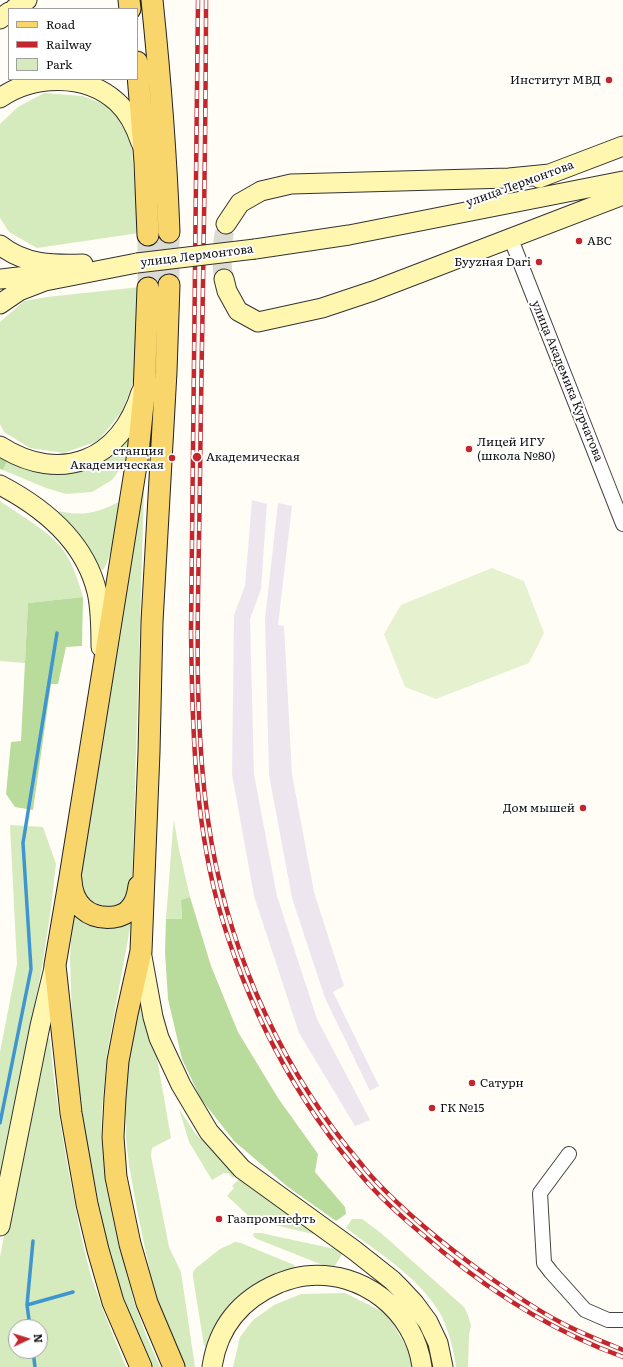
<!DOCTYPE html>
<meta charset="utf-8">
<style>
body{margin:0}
#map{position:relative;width:623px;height:1367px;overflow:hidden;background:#fffdf5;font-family:Literata,serif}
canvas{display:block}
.legend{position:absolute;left:8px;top:8px;width:130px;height:72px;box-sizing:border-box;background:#fff;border:1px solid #a0a0a0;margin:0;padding:5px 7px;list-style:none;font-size:12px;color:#111}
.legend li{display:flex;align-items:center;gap:8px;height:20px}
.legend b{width:20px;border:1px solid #a0a0a0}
.north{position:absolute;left:8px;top:1319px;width:40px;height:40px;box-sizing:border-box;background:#fff;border:1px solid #a0a0a0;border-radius:50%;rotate:86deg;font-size:11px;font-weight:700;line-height:16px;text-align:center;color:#111}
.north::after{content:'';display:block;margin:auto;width:14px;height:18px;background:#c4262e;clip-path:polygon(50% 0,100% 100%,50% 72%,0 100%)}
</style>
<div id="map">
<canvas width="623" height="1367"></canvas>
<ul class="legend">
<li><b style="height:5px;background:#f9d66b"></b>Road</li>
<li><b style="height:5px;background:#c4262e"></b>Railway</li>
<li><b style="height:11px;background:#d5ebbd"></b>Park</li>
</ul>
<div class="north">N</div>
</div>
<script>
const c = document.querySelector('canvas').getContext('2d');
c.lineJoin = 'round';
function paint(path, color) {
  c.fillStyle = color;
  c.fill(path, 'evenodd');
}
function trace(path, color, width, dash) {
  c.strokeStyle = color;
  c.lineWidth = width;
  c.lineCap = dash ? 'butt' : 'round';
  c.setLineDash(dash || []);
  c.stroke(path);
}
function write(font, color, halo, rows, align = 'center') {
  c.font = font + ' Literata,serif';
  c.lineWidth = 4;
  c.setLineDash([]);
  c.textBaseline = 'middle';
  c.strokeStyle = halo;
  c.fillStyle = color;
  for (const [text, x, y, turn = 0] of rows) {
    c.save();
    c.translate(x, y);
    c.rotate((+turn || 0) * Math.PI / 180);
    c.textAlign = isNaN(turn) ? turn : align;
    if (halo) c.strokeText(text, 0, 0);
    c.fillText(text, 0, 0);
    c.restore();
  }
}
const industrial = new Path2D(`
 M252,500L267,504L261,589L250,619L254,774L277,896L317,1019L370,1120L355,1126L299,1033L254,896L232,774L234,615L245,586Z
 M278,503L292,506L278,625L284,626L292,774L314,892L344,986L333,992L379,1086L370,1091L325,998L292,898L269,775L265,619Z`);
const green = new Path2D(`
 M44,93L83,96L110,107L131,141L139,233L37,248L9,232L0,218V124L18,107Z
 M140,287L138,368L123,410L98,441L64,453L30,448L4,432L0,424V322L24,301L47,297Z
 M146,424L132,883C130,889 128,895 124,900C114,910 92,906 85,894C81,888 82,877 82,870L133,542Z
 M132,428L125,462L112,480L92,492L66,494L46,488L3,470L9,457L44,469Z
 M0,501C18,514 47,530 60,546C72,560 78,580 83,597L28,603L25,663L0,661Z
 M119,502C116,519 113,557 103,570L97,568C88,545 76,527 57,511C84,516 94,514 119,502Z
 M174,820L178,845L190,897L181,900L182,919H166L173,828Z
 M10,825L43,827L56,864L51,908L42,967L0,1183V1052L17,964Z
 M73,912C87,936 111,924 132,917L107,1053L102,1108L101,1135L104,1161L108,1192L124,1264L134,1302L146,1335L160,1367H151L132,1323L108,1249L87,1144L76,1067L72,1018L70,958Z
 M139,1004L142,1005L153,1035L171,1138L152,1148L151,1156L169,1247L181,1272L195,1367H185L161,1314L154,1290L138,1215L129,1165L126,1139V1088L130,1056Z
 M45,1036L50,1039C54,1088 62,1136 71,1184C77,1216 83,1248 92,1279C102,1309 114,1338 126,1367H0V1257L16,1173ZM16,1327H40V1351H16Z
 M179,1109L195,1133L235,1175L233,1178L228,1173H224L212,1180L189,1142Z
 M241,1177L315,1230L313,1234L253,1220L227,1196L234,1188L232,1186Z
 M352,1219H362L381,1233L464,1307L468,1315L471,1326L469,1335L468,1367H456C454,1351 449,1332 442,1317C422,1279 380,1254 346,1228Z
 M254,1233H261L344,1251L333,1269L257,1239L253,1236Z
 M235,1242L241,1243L294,1265L295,1268C274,1275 249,1282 235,1300C225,1314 217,1331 208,1346L206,1347L204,1346L193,1277V1272L196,1268L220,1249Z
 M345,1293L387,1314L411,1355V1367H233L240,1337L253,1320L274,1305L301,1294Z`);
const forest = new Path2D(`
 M0,452L9,457L3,470L0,469Z
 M83,597L82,646L66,647L58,684H51L33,810L15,807L6,794L11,742L21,741L28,603Z
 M190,897L211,966L238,1032L278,1098L318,1154L315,1172L345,1207L346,1214L336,1221L288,1187L234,1141L201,1099L182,1059L168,999L165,952L166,919H182L181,900Z`);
const pitch = new Path2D(`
 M492,568L524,581L544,633L529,663L436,699L405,687L384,634L401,605Z`);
const stream = new Path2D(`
 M0,1123L31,969L23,843L57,633
 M27,1305L73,1292
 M30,1327L27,1305L33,1241
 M33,1351L35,1367`);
const secondaryTunnel = new Path2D(`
 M224,279C220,260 222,243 226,224`);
const primaryTunnel = new Path2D(`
 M169,285V232
 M148,288V235`);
const minor = new Path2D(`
 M511,239L623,524
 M569,1154L540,1193L544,1263L551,1272L585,1310L608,1320H623`);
const secondary = new Path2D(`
 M14,9L27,0
 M0,19L9,12
 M0,98C33,75 85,73 117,102C129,113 136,128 141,143
 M539,178L623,146
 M226,224L240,203L261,191L291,184L509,178L550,174
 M0,245C25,265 53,265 83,264
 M255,249L349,235L623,181
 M0,279L44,274
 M224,279L227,291L238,311L258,322L322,308L373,291L623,195
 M0,304L19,291L45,281L137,263
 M0,446C61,485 121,460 141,392
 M0,485C44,508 85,542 97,592C101,609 101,629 101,647
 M141,951L153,1017L159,1038L181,1085L209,1132L242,1169L354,1250L392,1280L400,1288L414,1303L428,1322L438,1343L443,1367
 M0,1226L40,1026L54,968
 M212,1367C218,1326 241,1299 279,1283C287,1280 296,1277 305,1276C362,1269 415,1311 422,1367`);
const primary = new Path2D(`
 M129,0L130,9
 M152,0C160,77 166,154 169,232
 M137,62L145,162L148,235
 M169,285L166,372L152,622L149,752L141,951L127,1014L118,1061L115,1098L113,1137L116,1177L130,1244L147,1303L174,1367
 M71,880C72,904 88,920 114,917C120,916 126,914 130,909C136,903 138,894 139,886
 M141,1367L113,1302L98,1250L87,1204L71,1113L55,965L70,877L138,453L144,394L148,288`);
const rail = new Path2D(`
 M198,0L191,630C192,721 194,813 217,901C245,1004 295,1101 366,1181C389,1207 416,1229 443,1252C497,1296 557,1333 623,1357
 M206,0C206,159 202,317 200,476C199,590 192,706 208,820C225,940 273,1053 348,1148C356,1157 364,1168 372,1177C407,1215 447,1247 489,1277C512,1293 535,1309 560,1322C580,1333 602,1341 623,1350`);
const secondaryBridge = new Path2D(`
 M137,263L255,249`);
const markers = [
 [609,80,4,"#c4262e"],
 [579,241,4,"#c4262e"],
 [539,262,4,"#c4262e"],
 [469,449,4,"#c4262e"],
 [197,457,5,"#c4262e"],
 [172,458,4,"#c4262e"],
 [583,808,4,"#c4262e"],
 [472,1083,4,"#c4262e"],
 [432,1108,4,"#c4262e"],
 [219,1219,4,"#c4262e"]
];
const poiNames = [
 ["Институт МВД",601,80,"right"],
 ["ABC",587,241],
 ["Бууzная Dari",531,262,"right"],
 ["Лицей ИГУ",477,442],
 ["(школа №80)",477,456],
 ["станция",164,451,"right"],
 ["Академическая",164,465,"right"],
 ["Академическая",206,457],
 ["Дом мышей",575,808,"right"],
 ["Сатурн",480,1083],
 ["ГК №15",440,1108],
 ["Газпромнефть",227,1219]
];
const streetNames = [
 ["улица Лермонтова",520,184,-20],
 ["улица Лермонтова",197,256,-7],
 ["улица Академика Курчатова",567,381,68]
];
paint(industrial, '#eee6ef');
paint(green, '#d5ebbd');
paint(forest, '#b9dc9c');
paint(pitch, '#e6f2cf');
trace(stream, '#3f96cf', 3.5);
trace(secondaryTunnel, '#dbdad3', 19, [19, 10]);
trace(primaryTunnel, '#dbdad3', 21, [21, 10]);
trace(minor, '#444', 16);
trace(secondary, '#333', 21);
trace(primary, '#222', 23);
trace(minor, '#fff', 14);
trace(secondary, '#fff6b0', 19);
trace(primary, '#f9d66b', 21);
trace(rail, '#c4262e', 4.5);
trace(rail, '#fff', 3, [9]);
trace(secondaryBridge, '#333', 21, []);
trace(secondaryBridge, '#fff6b0', 19);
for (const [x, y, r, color] of markers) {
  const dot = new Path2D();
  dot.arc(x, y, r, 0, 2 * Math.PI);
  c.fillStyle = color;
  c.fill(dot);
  trace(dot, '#fff', 1.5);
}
write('12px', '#111', '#fff', poiNames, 'left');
write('12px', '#111', '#fff', streetNames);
</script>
